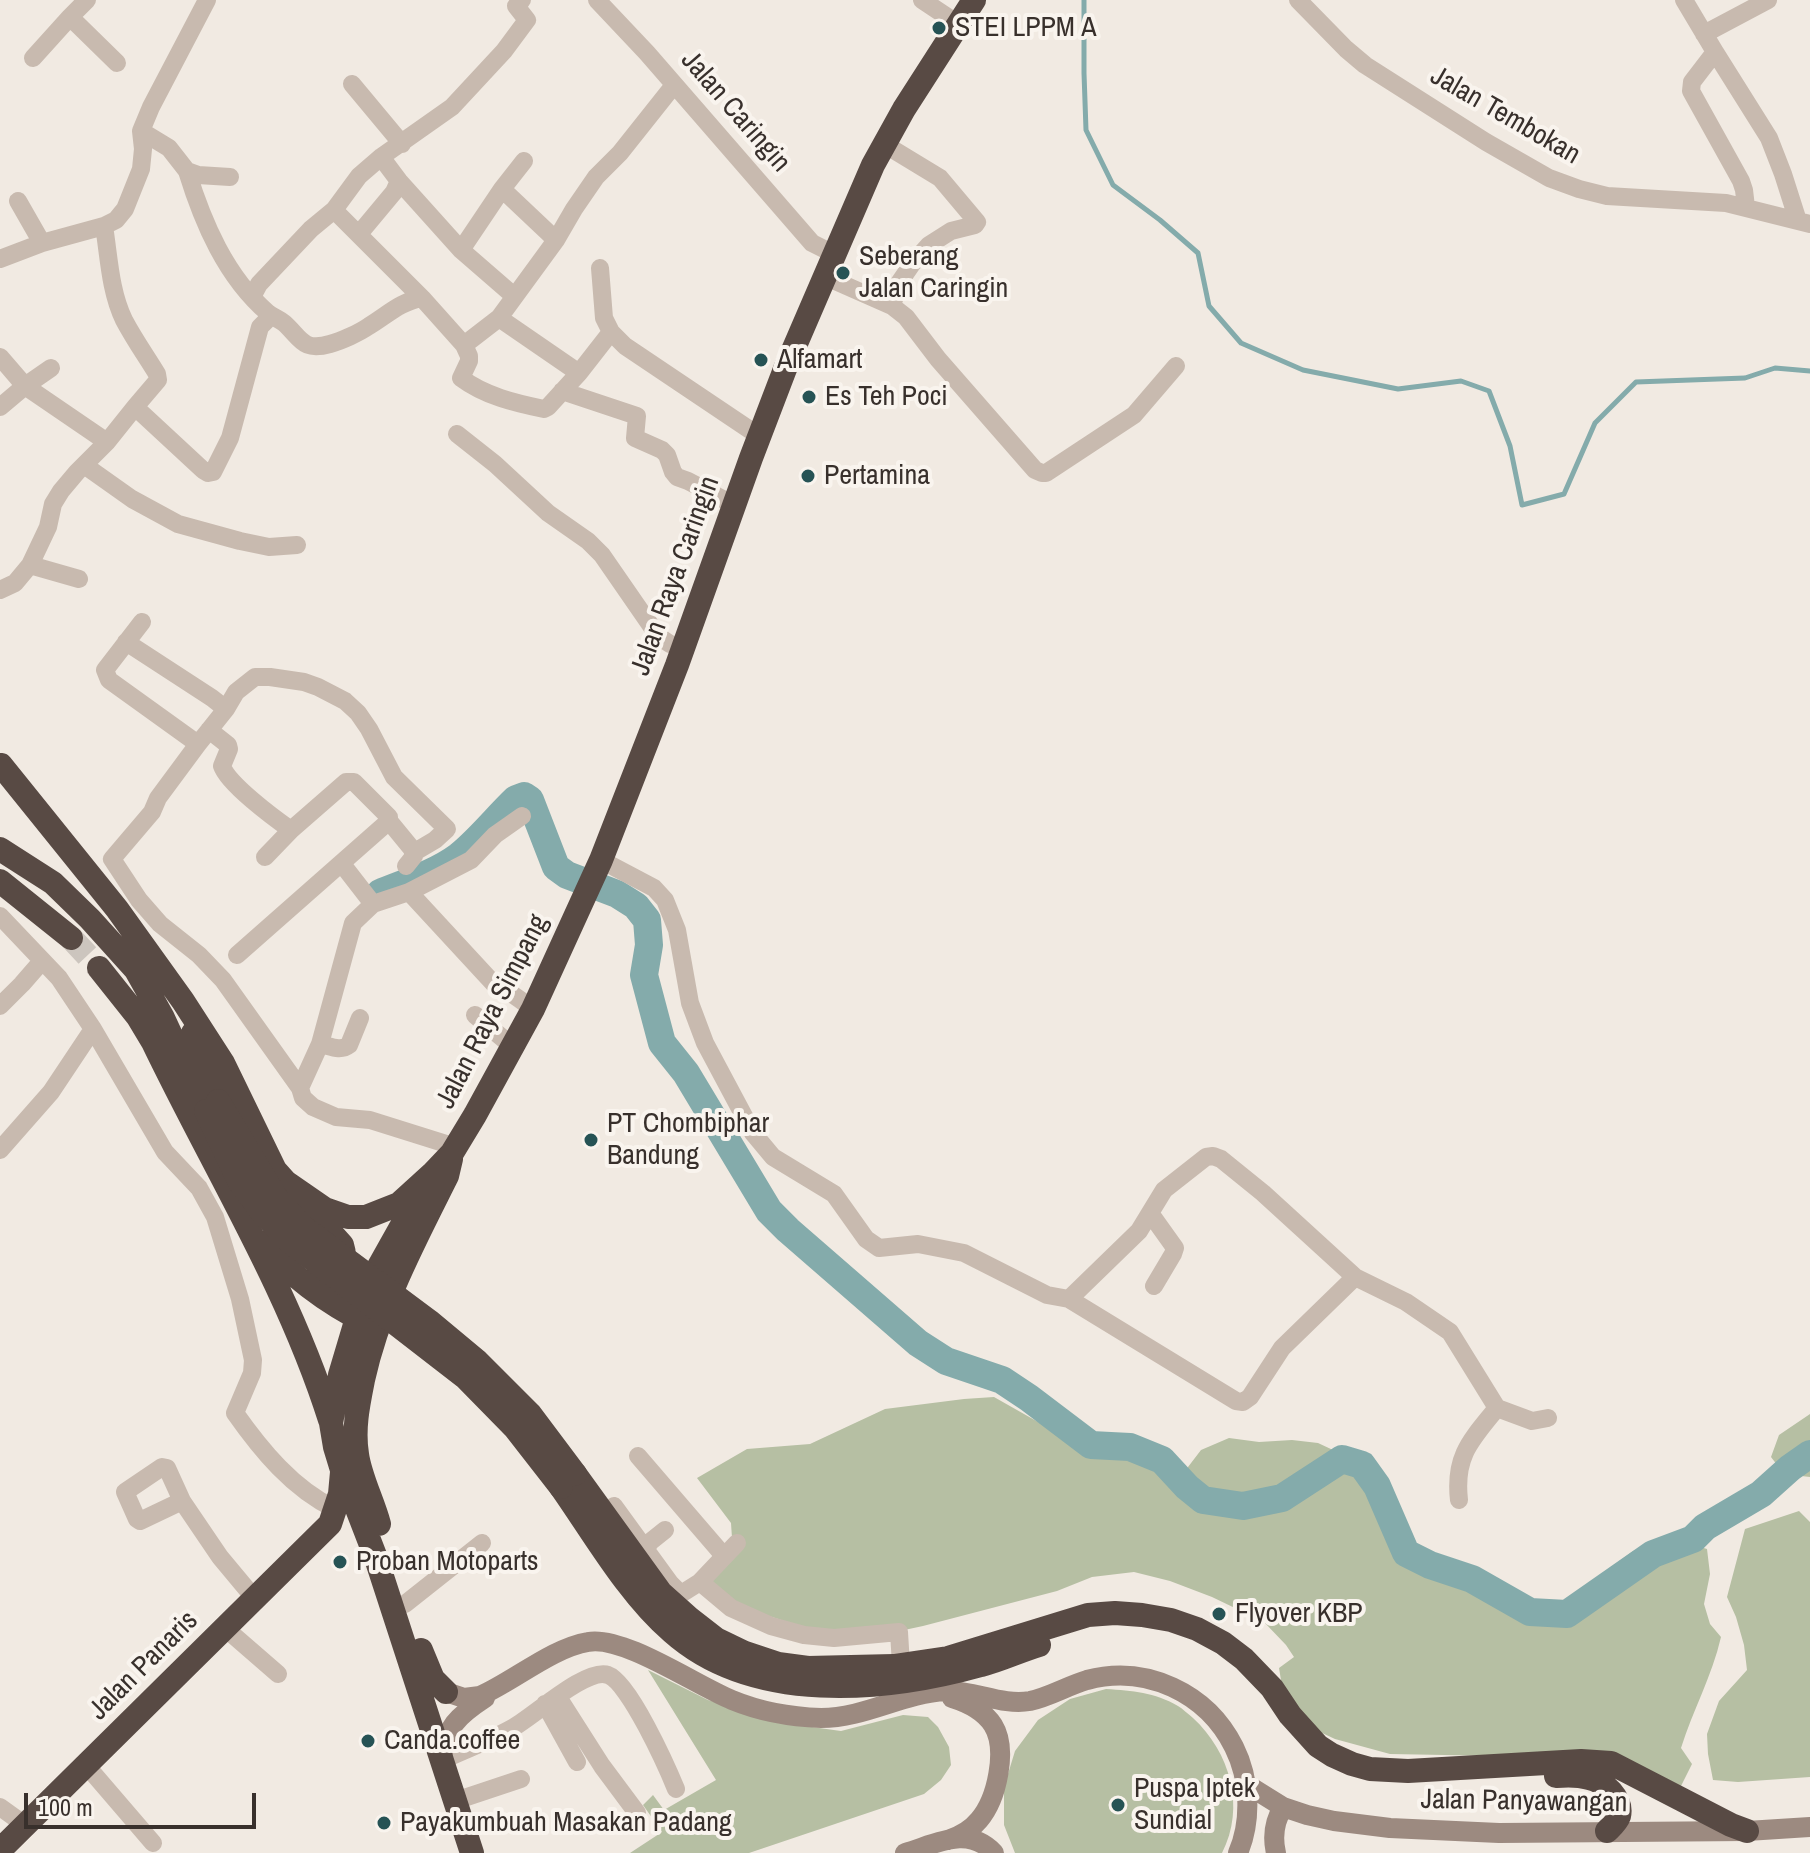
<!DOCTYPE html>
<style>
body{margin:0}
#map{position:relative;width:1810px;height:1853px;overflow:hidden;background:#f1eae2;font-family:"Archivo Narrow",sans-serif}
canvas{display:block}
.scale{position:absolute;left:24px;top:1793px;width:232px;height:36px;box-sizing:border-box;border:4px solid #38302c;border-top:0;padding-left:10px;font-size:24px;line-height:28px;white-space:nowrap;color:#38302c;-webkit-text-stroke:6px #f9f4ee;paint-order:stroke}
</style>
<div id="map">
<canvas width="1810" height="1853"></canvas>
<div class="scale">100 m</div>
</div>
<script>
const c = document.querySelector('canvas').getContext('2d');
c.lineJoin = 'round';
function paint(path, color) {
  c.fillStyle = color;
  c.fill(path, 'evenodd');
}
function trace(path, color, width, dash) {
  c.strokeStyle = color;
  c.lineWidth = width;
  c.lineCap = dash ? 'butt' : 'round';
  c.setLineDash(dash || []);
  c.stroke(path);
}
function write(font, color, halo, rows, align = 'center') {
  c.font = font + ' "Archivo Narrow",sans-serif';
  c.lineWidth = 8;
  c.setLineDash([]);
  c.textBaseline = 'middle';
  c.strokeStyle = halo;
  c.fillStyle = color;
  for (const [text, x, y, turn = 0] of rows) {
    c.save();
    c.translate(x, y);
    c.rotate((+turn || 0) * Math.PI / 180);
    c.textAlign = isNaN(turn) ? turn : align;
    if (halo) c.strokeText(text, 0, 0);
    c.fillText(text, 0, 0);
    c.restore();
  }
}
const green = new Path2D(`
 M994,1397L1054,1431L1068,1436L1095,1452L1127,1454L1154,1465L1183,1490L1188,1467L1201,1450L1229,1438L1259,1442L1292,1440L1318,1443L1333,1450L1356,1452L1379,1475L1405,1536L1422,1553L1468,1571L1527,1605L1558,1606L1633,1551L1671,1538L1707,1549L1710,1574L1704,1604L1710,1624L1721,1637C1712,1676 1693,1710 1681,1748L1692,1764L1681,1786L1673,1795L1642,1783L1554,1757L1390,1754L1335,1739L1305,1725L1284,1698L1279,1668L1294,1657L1286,1645L1264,1622L1212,1597L1170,1581L1134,1572L1092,1577L1057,1591L923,1626L848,1642L705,1595L732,1538L731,1523L697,1478L747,1449L810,1444L885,1409L964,1399Z
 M1810,1414V1477L1784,1474L1771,1457L1779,1435Z
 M1799,1511L1810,1522V1777L1738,1782L1713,1780L1708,1754L1707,1734L1719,1701L1747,1670L1744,1645L1736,1617L1727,1597L1745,1529Z
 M648,1670L708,1700L783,1723L841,1731L903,1715L928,1717L938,1727L949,1747L951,1765L941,1780L924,1794L749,1853H630L662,1832L643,1805L653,1795L664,1810L716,1780Z
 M1106,1689C1133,1691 1154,1692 1178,1706C1183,1709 1188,1714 1193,1718C1230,1752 1246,1807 1222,1853H1015L1004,1825V1787L1015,1751L1038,1720L1070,1699Z`);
const stream = new Path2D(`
 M1084,0V73L1086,130L1113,185L1160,220L1198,253L1209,306L1241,343L1303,370L1398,389L1461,381L1489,391L1510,446L1522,505L1564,494L1595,423L1636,382L1745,378L1775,368L1810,371`);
const river = new Path2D(`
 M380,893C407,882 436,873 459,856C480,839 497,817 516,799L524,796L530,800L556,867L567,875L617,894L636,906L647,920L649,945L644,975L662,1043L686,1073L769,1211L788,1230L918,1343L946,1361L1002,1380L1029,1398L1091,1445L1130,1447L1162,1460L1187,1487L1203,1500L1243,1506L1282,1498L1342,1459L1362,1465L1377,1486L1406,1553L1430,1565L1472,1579L1530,1612L1567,1614L1653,1554L1693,1539L1705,1527L1761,1494L1790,1468L1810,1454`);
const highwayTunnel = new Path2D(`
 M71,938L99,968`);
const street = new Path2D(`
 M87,0L70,17L117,63
 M597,0L647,53L812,243L834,254
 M922,0L958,24
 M1298,0L1346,49L1365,65L1486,142L1549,178L1579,189L1607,196L1726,203L1810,224
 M1684,0L1715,52L1692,82L1691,91L1741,181L1744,190L1746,207
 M1704,34L1768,0
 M1715,52L1769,138L1783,174L1798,221
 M33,58L70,17
 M352,84L402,144
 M141,131L169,148L187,171L198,175L230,177
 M884,144L940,178L977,222L975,225L951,231L929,245L912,264L899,283L892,306
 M381,157L399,181L461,250L514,296
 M187,171C203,223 226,277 268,313C273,317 279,319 284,323C301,338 302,352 330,344C341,341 359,333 369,326C386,316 401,301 422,298
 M502,189L556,240
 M18,201L42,243
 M334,210L422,298L464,345L469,356V361L461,378C485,396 515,403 544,409L548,407L579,373L611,332
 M104,226C109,257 110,291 124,320C134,339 146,356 157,374L158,380L135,407
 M359,234L394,192L399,181
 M461,250L502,189L524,161
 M0,259L42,243L104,226L116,220L125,209L141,169L143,149L141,131L151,107L207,0
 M600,268L604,318L611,332L625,346L759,436
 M824,276L892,306L906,317L938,359L1035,470L1042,473H1046L1134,415L1176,366
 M252,297L259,284L311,229L334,210L359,176L381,157L452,107L504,51L527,20L516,6L522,0
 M499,318L579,373
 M464,345L499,318L556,240L574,209L596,177L620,153L674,85
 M0,357L25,386L107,442
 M562,391L637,416L635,438L662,450L667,455L673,472L677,477L688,481L734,505
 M0,407L25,386L51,368
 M457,434L495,464L548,513L588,541L602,555L658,636L670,644L683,647
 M84,465L132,499L178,524L240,541L269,547L297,545
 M30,565L48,527L53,504L61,491L77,472L107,442L135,407L203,470L208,473L213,472L230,438L260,327L271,316
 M0,590L15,583L30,565L79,579
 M142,622L105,670L109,680L198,744L158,798L152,812L112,859L139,900L160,924L199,955L223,980L300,1088
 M126,642L212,698L226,709
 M209,730L228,745L229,749L222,766C228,784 274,818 291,830
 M198,744L226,709L236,692L255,677H270L304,682L318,687L345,701L358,713L369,729L394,777L447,829L435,840L413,853
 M265,857L291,830L346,782H354L389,817V821L412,849L414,856L406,866
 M601,860L654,888L665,900L677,930L690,1003L705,1043L753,1133L773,1157L834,1194L866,1239L879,1248L918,1244L964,1253L1047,1295L1069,1299L1236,1401L1243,1402L1250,1397L1282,1348L1355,1277
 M342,864L373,904
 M409,892L494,984C504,987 523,1002 533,1009
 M0,916L59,978L93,1029L165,1152L199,1188L215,1217L240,1299L253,1360L252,1373L235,1413C261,1450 293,1489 335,1509
 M237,955L389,821
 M0,1006L22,984L42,961
 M475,1015L512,1046
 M320,1044C330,1046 340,1052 349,1045L360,1018
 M456,1147L370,1120L336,1117L313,1107L303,1098L300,1088L320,1044L353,923L373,904L409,892L471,860L495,835L522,816
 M0,1150L51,1092L93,1029
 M1150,1213L1175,1248L1173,1254L1154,1286
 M1069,1299L1139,1231L1164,1190L1206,1157L1213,1156L1221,1159L1263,1193L1355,1277L1406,1302L1450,1332L1497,1408L1532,1421L1548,1418
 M638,1456L724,1556
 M1459,1500C1454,1456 1471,1440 1497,1408
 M182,1501L140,1521L137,1519L125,1492L162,1467L167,1468L182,1501L220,1557L255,1599
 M614,1506L670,1583L681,1594L700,1582L737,1543
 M646,1549L650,1542L665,1530
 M700,1582L731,1608L771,1626L804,1635L834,1638L899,1632L901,1665
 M405,1604L482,1543
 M225,1628L278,1674
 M558,1697L602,1766L637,1813
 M545,1704L577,1762
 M442,1760C466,1750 491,1740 514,1727C534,1716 587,1667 608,1675C629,1682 667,1767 676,1789
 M86,1765L153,1843
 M455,1801L521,1779
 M0,1807L25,1825`);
const secondary = new Path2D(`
 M446,1692L464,1698L480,1696C514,1681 552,1648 588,1642C623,1635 697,1686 732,1700C761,1712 791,1717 821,1718C865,1718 903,1693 946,1691C974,1690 1002,1706 1030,1701C1049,1697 1067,1686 1087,1680C1146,1664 1207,1693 1234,1747C1250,1779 1252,1820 1238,1853
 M442,1760C444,1728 459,1715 485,1698
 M1246,1784L1283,1807L1307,1815L1334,1821L1390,1828L1499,1833L1747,1831L1810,1827
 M948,1840C960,1836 971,1830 979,1820C997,1799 1008,1749 993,1725C984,1711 968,1703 952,1698
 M905,1853C936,1844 968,1825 994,1853
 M1276,1853C1272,1836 1274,1822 1283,1807`);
const highway = new Path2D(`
 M1,765L117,909L183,1001L223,1063L275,1170L342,1245C351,1273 329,1283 304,1282
 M0,849L53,883L90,919L136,970L163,1018L206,1111
 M0,881L71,938
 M99,968L138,1017L153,1042C213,1167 288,1287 330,1420
 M193,1033L218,1101
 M283,1180L325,1209L348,1217H366L399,1204L432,1174L452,1153L475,1115L533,1009L601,860L677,665L751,458L785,369L873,165L904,109L974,0
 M420,1193L369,1284L357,1318L340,1375L331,1423L335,1447L342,1470L376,1558L472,1853
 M264,1243C291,1277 331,1305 371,1325
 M575,1474L661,1593L689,1618L716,1639L745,1653L778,1664L808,1668L894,1666L948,1658L1088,1615L1115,1613L1142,1615L1171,1620L1197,1629L1223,1643L1244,1659L1272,1688L1290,1715L1318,1746L1332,1755L1352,1764L1370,1769L1408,1771L1581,1761L1611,1763L1731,1825L1747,1831
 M561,1487C594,1534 628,1594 672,1632C753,1704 884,1692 981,1665C1001,1660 1019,1651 1039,1645
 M379,1524C373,1501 360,1477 357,1454C353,1429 358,1405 363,1380C379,1307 414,1242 447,1176L451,1159
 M421,1650L433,1679L446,1692
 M1556,1776C1567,1775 1579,1775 1589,1778C1604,1781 1623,1799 1619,1816C1617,1822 1611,1827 1607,1831
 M0,1850L330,1524L340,1494L342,1472`);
const highwayBridge = new Path2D(`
 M218,1101L277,1199L303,1227L429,1321L477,1361L530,1414L575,1474
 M206,1111L239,1181L262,1212L289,1241L466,1378L515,1428L561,1487`);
const markers = [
 [939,28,8,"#265355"],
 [843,273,8,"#265355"],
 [761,360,8,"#265355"],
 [809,397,8,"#265355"],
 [808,476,8,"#265355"],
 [591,1140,8,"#265355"],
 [340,1562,8,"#265355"],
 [1219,1614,8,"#265355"],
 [368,1741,8,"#265355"],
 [1118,1805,8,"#265355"],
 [384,1823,8,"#265355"]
];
const poiNames = [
 ["STEI LPPM A",955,28],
 ["Seberang",859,257],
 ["Jalan Caringin",859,289],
 ["Alfamart",777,360],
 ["Es Teh Poci",825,397],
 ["Pertamina",824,476],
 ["PT Chombiphar",607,1124],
 ["Bandung",607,1156],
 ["Proban Motoparts",356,1562],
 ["Flyover KBP",1235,1614],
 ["Canda.coffee",384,1741],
 ["Puspa Iptek",1134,1789],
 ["Sundial",1134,1821],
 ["Payakumbuah Masakan Padang",400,1823]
];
const streetNames = [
 ["Jalan Caringin",735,112,49],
 ["Jalan Tembokan",1505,116,30],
 ["Jalan Raya Caringin",676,576,-70],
 ["Jalan Raya Simpang",493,1012,-63],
 ["Jalan Panaris",144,1666,-45],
 ["Jalan Panyawangan",1524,1802,1]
];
paint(green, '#b6bfa3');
trace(stream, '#84abab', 5);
trace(river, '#84abab', 28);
trace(highwayTunnel, '#ccc5be', 24, [24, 12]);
trace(street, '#c8baaf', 18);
trace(secondary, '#9c8a80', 20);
trace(highway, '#584a44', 24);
trace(highwayBridge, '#584a44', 24);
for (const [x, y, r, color] of markers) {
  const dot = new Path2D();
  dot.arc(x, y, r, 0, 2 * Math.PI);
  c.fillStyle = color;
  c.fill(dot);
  trace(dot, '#f9f4ee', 3);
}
write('28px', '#38302c', '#f9f4ee', poiNames, 'left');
write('28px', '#38302c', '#f9f4ee', streetNames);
</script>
